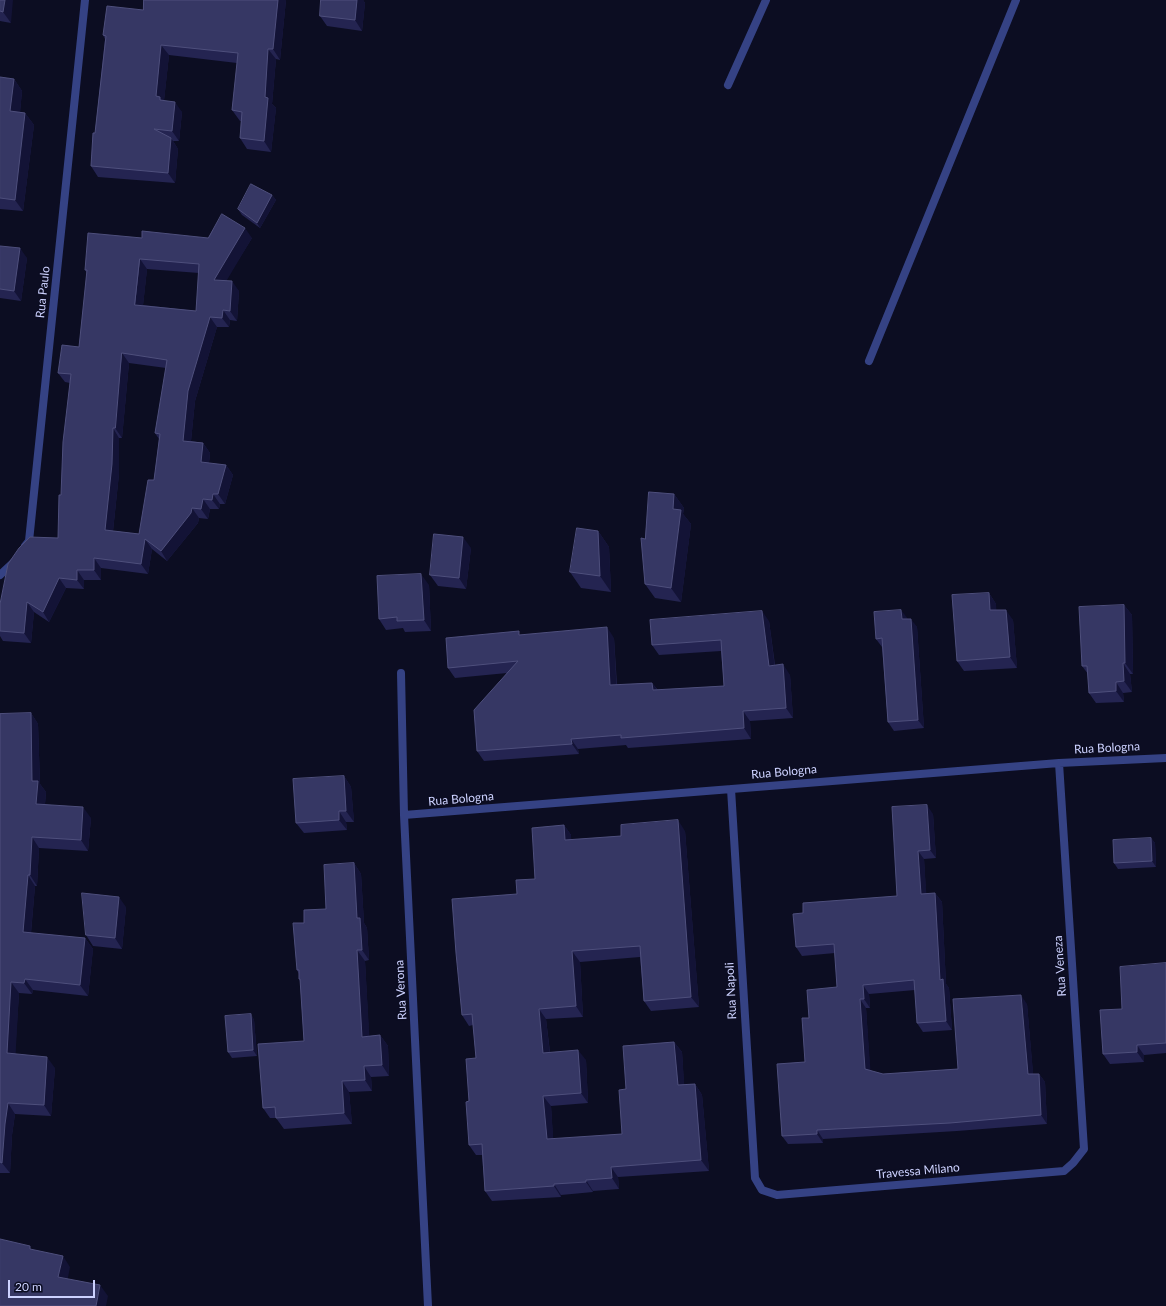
<!DOCTYPE html>
<style>
body{margin:0}
#map{position:relative;width:1166px;height:1306px;overflow:hidden;background:#0c0d22;font-family:Lato,sans-serif}
canvas{display:block}
.scale{position:absolute;left:8px;top:1280px;width:87px;height:18px;box-sizing:border-box;border:2px solid #cdd2ff;border-top:0;padding-left:5px;font-size:12px;line-height:14px;white-space:nowrap;color:#cdd2ff;-webkit-text-stroke:3px #0c0d22;paint-order:stroke}
</style>
<div id="map">
<canvas width="1166" height="1306"></canvas>
<div class="scale">20 m</div>
</div>
<script>
const c = document.querySelector('canvas').getContext('2d');
c.lineJoin = 'round';
function trace(path, color, width, dash) {
  c.strokeStyle = color;
  c.lineWidth = width;
  c.lineCap = dash ? 'butt' : 'round';
  c.setLineDash(dash || []);
  c.stroke(path);
}
function paint(path, color) {
  c.fillStyle = color;
  c.fill(path, 'evenodd');
}
function write(font, color, halo, rows, align = 'center') {
  c.font = font + ' Lato,sans-serif';
  c.lineWidth = 3;
  c.setLineDash([]);
  c.textBaseline = 'middle';
  c.strokeStyle = halo;
  c.fillStyle = color;
  for (const [text, x, y, turn = 0] of rows) {
    c.save();
    c.translate(x, y);
    c.rotate((+turn || 0) * Math.PI / 180);
    c.textAlign = isNaN(turn) ? turn : align;
    if (halo) c.strokeText(text, 0, 0);
    c.fillText(text, 0, 0);
    c.restore();
  }
}
const lane = new Path2D(`
 M728,85L766,0
 M869,361L1016,0`);
const street = new Path2D(`
 M25,546L29,541L85,0
 M0,575L14,562
 M401,673L404,815L428,1306
 M731,789L755,1178L762,1190L777,1195L1064,1171L1073,1163L1084,1149L1059,763
 M404,815L1059,763L1166,758`);
const wall = new Path2D(`
 M0,0L11,23L0,21Z
 M286,0L280,60L276,59L272,104L276,108L271,152L247,149L240,138L241,121H240L232,110L237,63L169,55L164,100L182,112L179,141H173L178,149L175,183L98,177L91,166L95,133L105,39L103,35L143,10Z
 M321,0H363L365,3L362,31L327,26L320,16Z
 M0,77L14,79L22,91L20,112L25,113L34,125L23,211L0,209Z
 M272,195L276,200L260,228L242,215L238,209Z
 M142,238H252L226,280L239,291L237,321L230,320L229,327H217L195,401L191,441L203,443L210,453L209,463L226,465L233,475L225,504H220L219,509H210L208,519L199,518L198,523L167,561L152,549L148,574L101,568V580H84V589L66,588L49,622L34,612L31,643L3,641L0,636V604L58,538L70,383L65,382L58,373L79,347L87,273L85,270ZM147,269L199,273L196,311L143,305ZM129,363L166,368L155,433L159,439L154,480L139,534L113,531L119,474V438H122Z
 M0,246L27,258L21,301L0,298Z
 M674,494L684,508L683,514L691,524L681,602L655,598L645,584V539Z
 M598,531L609,547L611,592L581,588L570,572Z
 M471,548L466,589L438,586L430,575Z
 M429,585L431,631L405,632L403,628L386,630L379,619Z
 M989,593L996,604V610L1013,620L1017,668L964,671L957,661Z
 M1124,605L1132,615L1133,674H1130L1132,692L1123,693L1124,702L1096,703L1089,693L1088,674L1082,666Z
 M908,619L917,627L924,728L894,731L888,722L882,647L876,639Z
 M769,621L775,665L790,675L793,718L750,721L751,739L628,748L626,745L578,749L579,754L484,761L477,751L507,673L455,678L448,668L522,635L614,638L617,685L652,683L658,690L724,686L721,651L659,655L652,645Z
 M31,713L38,724L40,784L46,792L45,804L91,818L88,851L39,848L37,886H35L31,933L85,938L93,949L88,996L33,990L32,994L19,993L15,1054L55,1068L51,1116L15,1114L12,1135L10,1173H0V714Z
 M344,776L351,787L354,822H346L347,830L304,833L296,823Z
 M933,814L936,858L924,859L926,894L935,893L942,902L946,984L949,988L952,1030L923,1032L917,1023L915,990L869,994L870,1008H866L870,1071L883,1074L958,1069L1027,1004L1033,1074H1039L1045,1082L1047,1124L957,1131L823,1139V1143L788,1144L782,1136L805,1062L809,1018L837,987L835,953L802,956L796,947L803,913L897,896Z
 M564,825L571,835V840L685,831L699,1007L651,1011L644,1001L640,957L580,962L583,1017L546,1019L550,1052L586,1060L588,1103L551,1106L553,1139L622,1134L626,1089L674,1042L682,1052L684,1085L695,1084L702,1095L709,1171L618,1177L619,1189L593,1191V1192L561,1195V1197L492,1201L485,1191L482,1155H476L469,1145V1101L476,1058L473,1025L469,1026L462,1015Z
 M1151,838L1155,843L1156,867L1118,869L1114,863Z
 M354,863L361,874L364,923L367,928L369,960L365,961L369,1036L380,1035L388,1046L389,1076L371,1077L372,1091L349,1092L352,1124L284,1129L276,1118H270L263,1108L304,1041L300,981L299,979V974L297,970L304,923L326,909Z
 M126,907L122,949L93,946L86,935Z
 M1166,963V1053L1144,1055V1062L1110,1064L1103,1054L1122,1009Z
 M251,1014L254,1020L257,1056L232,1058L228,1052Z`);
const shadedWall = new Path2D(`
 M5,0H13L11,23L3,12Z
 M278,0H286L280,60L273,49Z
 M357,0H363L365,3L362,31L355,20Z
 M161,45L169,55L164,101L168,107L156,96Z
 M268,49L276,59L272,104L276,108L271,152L264,141L265,97Z
 M14,79L22,91L19,123L10,111Z
 M175,102L182,112L179,141L172,131Z
 M25,113L34,125L23,211L15,200Z
 M171,138L178,149L175,183L168,173Z
 M272,195L276,200L260,228L257,223Z
 M245,228L252,238L221,290L214,280Z
 M20,248L27,258L21,301L14,291Z
 M140,259L147,269L142,315L135,305Z
 M232,281L239,291L237,321L230,311Z
 M223,310L230,320L229,327L222,318Z
 M210,317L217,327L195,401L190,451L183,441L188,391Z
 M122,353L129,363L122,438L115,428Z
 M113,428L119,438V474L112,540L105,530Z
 M203,443L210,453L208,472L201,462Z
 M226,465L233,475L225,504L218,494Z
 M213,494L220,504L219,509L212,500Z
 M674,494L684,508L683,514L691,524L681,602L671,588L673,509Z
 M203,499L210,509L208,519L201,509Z
 M192,508L199,518L198,523L167,561L161,551Z
 M598,531L609,547L611,592L600,576Z
 M463,537L471,548L466,589L459,578Z
 M145,539L152,549L148,574L141,564Z
 M94,558L101,568V580L94,570Z
 M77,570L84,580V589L77,580Z
 M421,574L429,585L431,631L424,620Z
 M59,578L66,588L49,622L43,612Z
 M989,593L996,604L997,621L990,610Z
 M27,602L34,612L31,643L24,633Z
 M1124,605L1132,615L1133,674L1125,663Z
 M901,610L908,619H902Z
 M1006,610L1013,620L1017,668L1010,657Z
 M762,611L769,621L776,676L769,666Z
 M911,619L917,627L924,728L918,720Z
 M607,627L614,638L617,696L610,685Z
 M1123,663L1130,674L1132,692L1124,681Z
 M783,664L790,675L793,718L786,708Z
 M1116,682L1123,693L1124,702L1116,691Z
 M652,683L660,693L653,690Z
 M743,711L750,721L751,739L744,728Z
 M31,713L38,724L40,784L46,792L44,815L36,804L32,781Z
 M571,739L578,749L579,754L572,744Z
 M344,776L351,787L354,822L346,811Z
 M927,805L933,814L936,858L930,850Z
 M83,807L91,818L88,851L81,840Z
 M339,811L346,822L347,830L339,820Z
 M678,820L685,831L699,1007L691,997Z
 M564,825L571,835L572,851L565,840Z
 M32,837L39,848L37,886L30,875Z
 M1151,838L1155,843L1156,867L1152,861Z
 M918,851L924,859L927,903L921,894Z
 M354,863L361,874L364,923L367,928L369,960L362,950L357,918Z
 M28,875L35,886L30,943L23,932Z
 M935,893L942,902L946,984L949,988L952,1030L946,1021L940,980Z
 M119,897L126,907L122,949L115,938Z
 M85,938L93,949L88,996L80,985Z
 M357,950L365,961L370,1047L362,1037Z
 M572,951L580,962L583,1017L576,1006Z
 M25,979L33,990L32,994L24,983Z
 M11,982L19,993L15,1064L7,1053Z
 M863,985L869,994L870,1008L864,999Z
 M1021,995L1027,1004L1034,1083L1028,1074Z
 M860,999L866,1008L871,1078L865,1069Z
 M539,1009L546,1019L551,1063L543,1053Z
 M251,1014L254,1020L257,1056L253,1050Z
 M380,1035L388,1046L389,1076L382,1065Z
 M674,1042L682,1052L685,1096L678,1085Z
 M1137,1045L1144,1055V1062L1137,1052Z
 M578,1050L586,1060L588,1103L581,1093Z
 M47,1057L55,1068L51,1116L44,1105Z
 M364,1066L371,1077L372,1091L365,1080Z
 M1039,1074L1045,1082L1047,1124L1041,1115Z
 M342,1081L349,1092L352,1124L344,1113Z
 M695,1084L702,1095L709,1171L701,1160Z
 M543,1096L551,1106L554,1150L547,1139Z
 M8,1103L15,1114L12,1135L10,1173L2,1163L5,1124Z
 M817,1130L823,1139V1143L817,1134Z
 M611,1167L618,1177L619,1189L612,1178Z
 M586,1180L593,1191V1192L586,1182Z
 M554,1184L561,1195V1197L554,1186Z
 M63,1256L70,1267L66,1288L58,1277Z
 M100,1285L108,1296L106,1306H96Z`);
const building = new Path2D(`
 M0,0H5L3,12L0,11Z
 M144,0H278L273,49H268L265,97L268,98L264,141L240,138L242,112L232,110L238,53L161,45L156,96L160,97V100L175,102L172,131L154,129L171,138L168,173L91,166L93,133H95L106,36L103,35L107,6L143,10Z
 M321,0H357L355,20L320,16Z
 M0,77L14,79L10,111L25,113L15,200L0,198Z
 M251,184L272,195L257,223L238,209Z
 M222,214L245,228L214,280L232,281L230,311L223,310L222,318L210,317L188,391L183,441L203,443L201,462L226,465L218,494H213L212,500L203,499L201,509L192,508L191,513L161,551L145,539L141,564L94,558V570H77V580L59,578L43,612L27,602L24,633L0,631V604L8,564L19,548L30,537L58,538L59,495H61L63,442L71,374L58,373L62,345L79,347L87,270H85L88,233L142,238V231L208,238ZM140,259L199,264L196,311L135,305ZM122,353L167,360L155,433L160,434L154,480H148L139,534L105,530L112,464L113,428H115Z
 M0,246L20,248L14,291L0,289Z
 M649,492L674,494L673,509L681,510L671,588L645,584L641,538L645,539Z
 M577,528L598,531L600,576L570,572Z
 M434,534L463,537L459,578L430,575Z
 M421,574L424,620L397,621V617L379,619L377,576Z
 M989,593L990,610H1006L1010,657L957,661L952,595Z
 M1124,605L1125,663H1123L1124,681L1116,682V691L1089,693L1087,666H1082L1079,607Z
 M901,610L902,619H911L918,720L888,722L882,638L876,639L874,612Z
 M762,611L769,666L783,664L786,708L743,711L744,728L621,738V735L571,739L572,744L477,751L474,710L518,661L448,668L446,638L519,631V635L607,627L610,685L652,683L653,690L724,686L721,640L652,645L650,620Z
 M31,713L32,781H38L36,804L83,807L81,840L32,837L30,875H28L23,932L85,938L80,985L25,979L24,983L11,982L7,1053L47,1057L44,1105L8,1103L5,1124L2,1163L0,1162V714Z
 M344,776L346,811H339V820L296,823L293,779Z
 M927,805L930,850L918,851L921,894L935,893L940,980L943,979L946,1021L917,1023L914,980L863,985L864,999H860L865,1069L883,1074L958,1069L953,999L1021,995L1028,1074H1039L1041,1115L950,1123L817,1130V1134L782,1136L777,1064L805,1062L802,1018H809L807,990L837,987L834,944L796,947L793,914L803,913V903L897,896L892,807Z
 M678,820L691,997L644,1001L640,946L572,951L576,1006L539,1009L543,1053L578,1050L581,1093L543,1096L547,1139L622,1134L619,1090L626,1089L623,1046L674,1042L678,1085L695,1084L701,1160L611,1167L612,1178L586,1180V1182L554,1184V1186L485,1191L482,1144L469,1145L466,1102L469,1101L466,1059L476,1058L472,1014L462,1015L456,953L452,899L517,894L516,880L535,879L532,828L564,825L565,840L621,836V825Z
 M1151,838L1152,861L1114,863L1113,840Z
 M354,863L357,918H360L362,950H357L362,1037L380,1035L382,1065L364,1066L365,1080L342,1081L344,1113L276,1118L275,1107L263,1108L258,1044L304,1041L300,979H299V970H297L293,923H304V910L326,909L324,865Z
 M82,893L119,897L115,938L86,935Z
 M1166,963V1043L1137,1045V1052L1103,1054L1100,1010L1122,1009L1120,967Z
 M251,1014L253,1050L228,1052L225,1016Z
 M0,1239L30,1246V1249L63,1256L58,1277L100,1285L96,1306H0Z`);
const streetNames = [
 ["Rua Paulo",43,292,-84],
 ["Rua Bologna",1107,748,-3],
 ["Rua Bologna",784,772,-5],
 ["Rua Bologna",461,799,-5],
 ["Rua Veneza",1060,966,-94],
 ["Rua Verona",401,990,-93],
 ["Rua Napoli",731,991,-93],
 ["Travessa Milano",918,1171,-5]
];
trace(lane, '#354284', 8);
trace(street, '#354284', 8);
paint(wall, '#242451');
paint(shadedWall, '#131336');
paint(building, '#363764');
trace(building, '#4e4f7c', 1);
write('12px', '#cdd2ff', '#0c0d22', streetNames);
</script>
